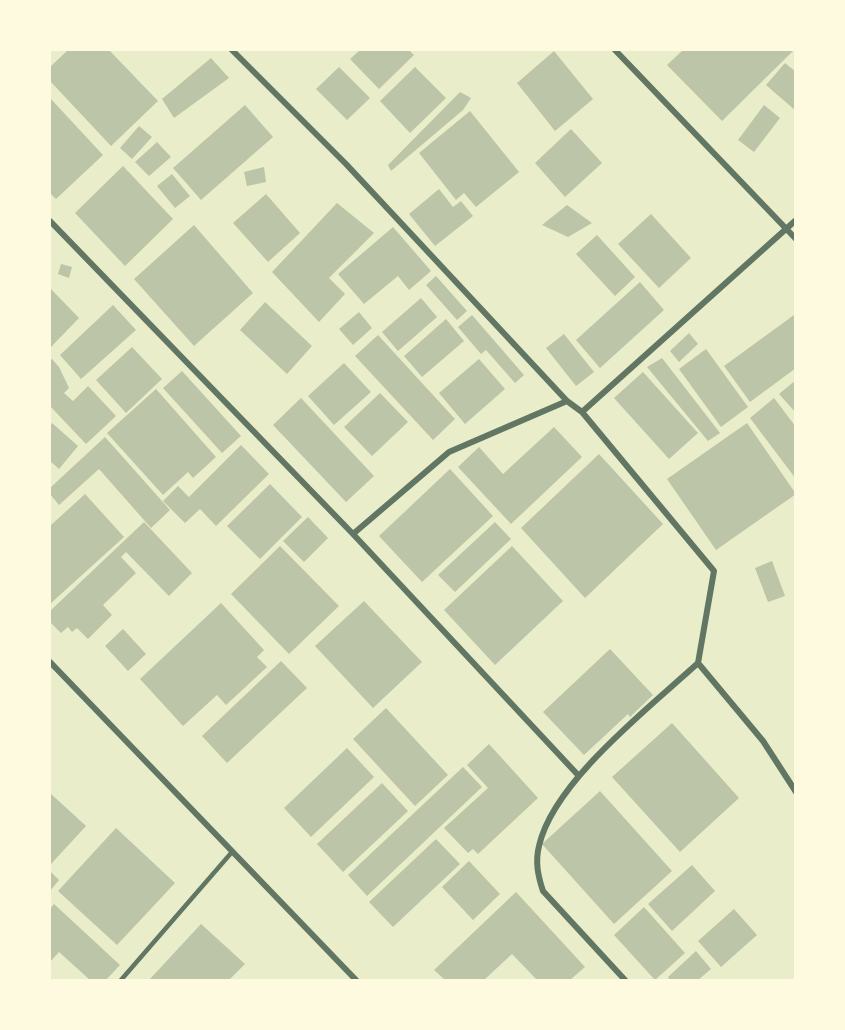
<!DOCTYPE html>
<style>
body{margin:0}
#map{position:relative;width:845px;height:1030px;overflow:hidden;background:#e9edc9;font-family:Cabin,sans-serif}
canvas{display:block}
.frame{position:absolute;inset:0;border:51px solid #fefae0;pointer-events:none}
</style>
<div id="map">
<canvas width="845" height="1030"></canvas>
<div class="frame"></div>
</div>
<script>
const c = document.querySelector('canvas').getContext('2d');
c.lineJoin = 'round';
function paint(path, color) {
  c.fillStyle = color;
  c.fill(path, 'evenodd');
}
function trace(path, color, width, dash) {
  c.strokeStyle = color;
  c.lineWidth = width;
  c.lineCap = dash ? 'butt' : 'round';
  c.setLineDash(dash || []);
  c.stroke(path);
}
const building = new Path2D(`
 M68,50H109L158,101L111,146L50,81V67Z
 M360,50H409L414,55L379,89L350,59Z
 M683,50H794L722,121L667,65Z
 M554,51L593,99L555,131L517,83Z
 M211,58L229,78L174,118L162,99Z
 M785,63L796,72V111L766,85Z
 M339,67L370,98L347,120L316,89Z
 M415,67L446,98L410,133L380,101Z
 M460,92L471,98L463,110L391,171L388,165Z
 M50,98L103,155L56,199L50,193Z
 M245,105L273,137L201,200L173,168Z
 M764,105L780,118L754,152L738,140Z
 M470,111L519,172L476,207L464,193L456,200L419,153Z
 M139,126L152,137L132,159L120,148Z
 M571,129L602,163L565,197L535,163Z
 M157,142L171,157L149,176L135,162Z
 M123,166L173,219L125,266L75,213Z
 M264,167L266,182L247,186L244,172Z
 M172,174L190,196L175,208L157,186Z
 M439,189L453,207L461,201L473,216L435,246L409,214Z
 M266,194L300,233L268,262L233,223Z
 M337,203L374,233L329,278L345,294L319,322L272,272Z
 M567,205L592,223L568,237L542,225Z
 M651,214L691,258L659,288L618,244Z
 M194,225L253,293L194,346L134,279Z
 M393,227L431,271L409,290L398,276L364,304L338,274Z
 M597,235L635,277L615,296L576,254Z
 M61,264L72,267L69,278L58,274Z
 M436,276L467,311L457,320L426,285Z
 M640,282L664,310L600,368L576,340Z
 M50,288L79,318L50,348Z
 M421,298L437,317L398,351L382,332Z
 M265,302L312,346L287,374L240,330Z
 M113,305L136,330L81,379L60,355Z
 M359,312L372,328L353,345L339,329Z
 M472,315L524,375L515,383L486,350L481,354L458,327Z
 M794,315L796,368L750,402L724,366Z
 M446,319L464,341L422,377L404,356Z
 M689,333L698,344L679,362L670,351Z
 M564,334L594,372L576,386L546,348Z
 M378,335L455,419L433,440L355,356Z
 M132,347L162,379L126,413L96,380Z
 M706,349L748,407L721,427L679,369Z
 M662,358L720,433L708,441L647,367Z
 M52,359L59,367L69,388L64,393L73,401L88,386L116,416L86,444L50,406V360Z
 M479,359L505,389L465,424L439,393Z
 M344,363L371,392L334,425L308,396Z
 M182,371L241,436L222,453L163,388Z
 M643,372L698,433L669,459L614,398Z
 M796,380V413L779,394Z
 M156,389L216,457L193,478L188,472L163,495L107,433Z
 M380,393L408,422L372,456L344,427Z
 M301,398L374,476L346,502L273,425Z
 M774,398L796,427V479L750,418Z
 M52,423L78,446L59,469L50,461V427Z
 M747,423L796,494L716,550L667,479Z
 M554,427L582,457L511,524L458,467L479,447L503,474Z
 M105,437L170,510L151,528L99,469L59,505L50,494V488Z
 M241,445L269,474L216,526L200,509L185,523L163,501L178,486L189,497Z
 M599,454L663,524L585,598L521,528Z
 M450,469L493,516L422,582L379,536Z
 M270,484L302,517L260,559L227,526Z
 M85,494L124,537L50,604V526Z
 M308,517L328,538L304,562L283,541Z
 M144,522L192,573L169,596L126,552L121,557L136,573L103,605L112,615L88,639L77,628L72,632L68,627L61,633L50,622V611Z
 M495,522L511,539L455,592L438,575Z
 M280,546L339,606L289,654L231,594Z
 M512,546L563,601L495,665L444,610Z
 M772,561L785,596L768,602L755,568Z
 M364,601L422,662L373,708L315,646Z
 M221,603L264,650L257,657L267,667L226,705L217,695L183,726L140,679Z
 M123,629L146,654L128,671L105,646Z
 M610,649L653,695L630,717L628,714L584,755L543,712Z
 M281,661L307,688L227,763L202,736Z
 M386,708L448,775L415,806L353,739Z
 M672,723L739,798L680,852L612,777Z
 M489,744L538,798L478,854L473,849L468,853L444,828L488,788L467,765Z
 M347,748L374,777L311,837L284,808Z
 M463,767L482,787L367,896L348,875Z
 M382,783L408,811L343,872L317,844Z
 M600,791L672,871L614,924L542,844Z
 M50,793L86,826L51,864L50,863Z
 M116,828L175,883L117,945L58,891Z
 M436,839L460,864L393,927L369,902Z
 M469,861L500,894L473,920L442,887Z
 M692,865L715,891L672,931L648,904Z
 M50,871L59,880L50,891Z
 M516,892L585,967L570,980H537L512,954L484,980H445L434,970Z
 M54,904L120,965L106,980H90L59,952L50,962V909Z
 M644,907L685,953L655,980L614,935Z
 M734,909L757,935L721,967L698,941Z
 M201,924L245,964L229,980H149Z
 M696,951L711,969L698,980H670L668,977Z`);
const service = new Path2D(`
 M121,980L232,852`);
const minor = new Path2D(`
 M232,50L346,164L567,401L582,412L714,571L698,663L763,741L796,792
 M615,50L796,239
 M50,221L353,534L578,775
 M582,412L796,220
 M353,534L449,452L567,401
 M50,662L356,980
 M625,980L543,891C538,876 535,862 539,846C553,782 650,707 698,663`);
paint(building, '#bcc5a7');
trace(service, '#617663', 4.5);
trace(minor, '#617663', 6);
</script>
